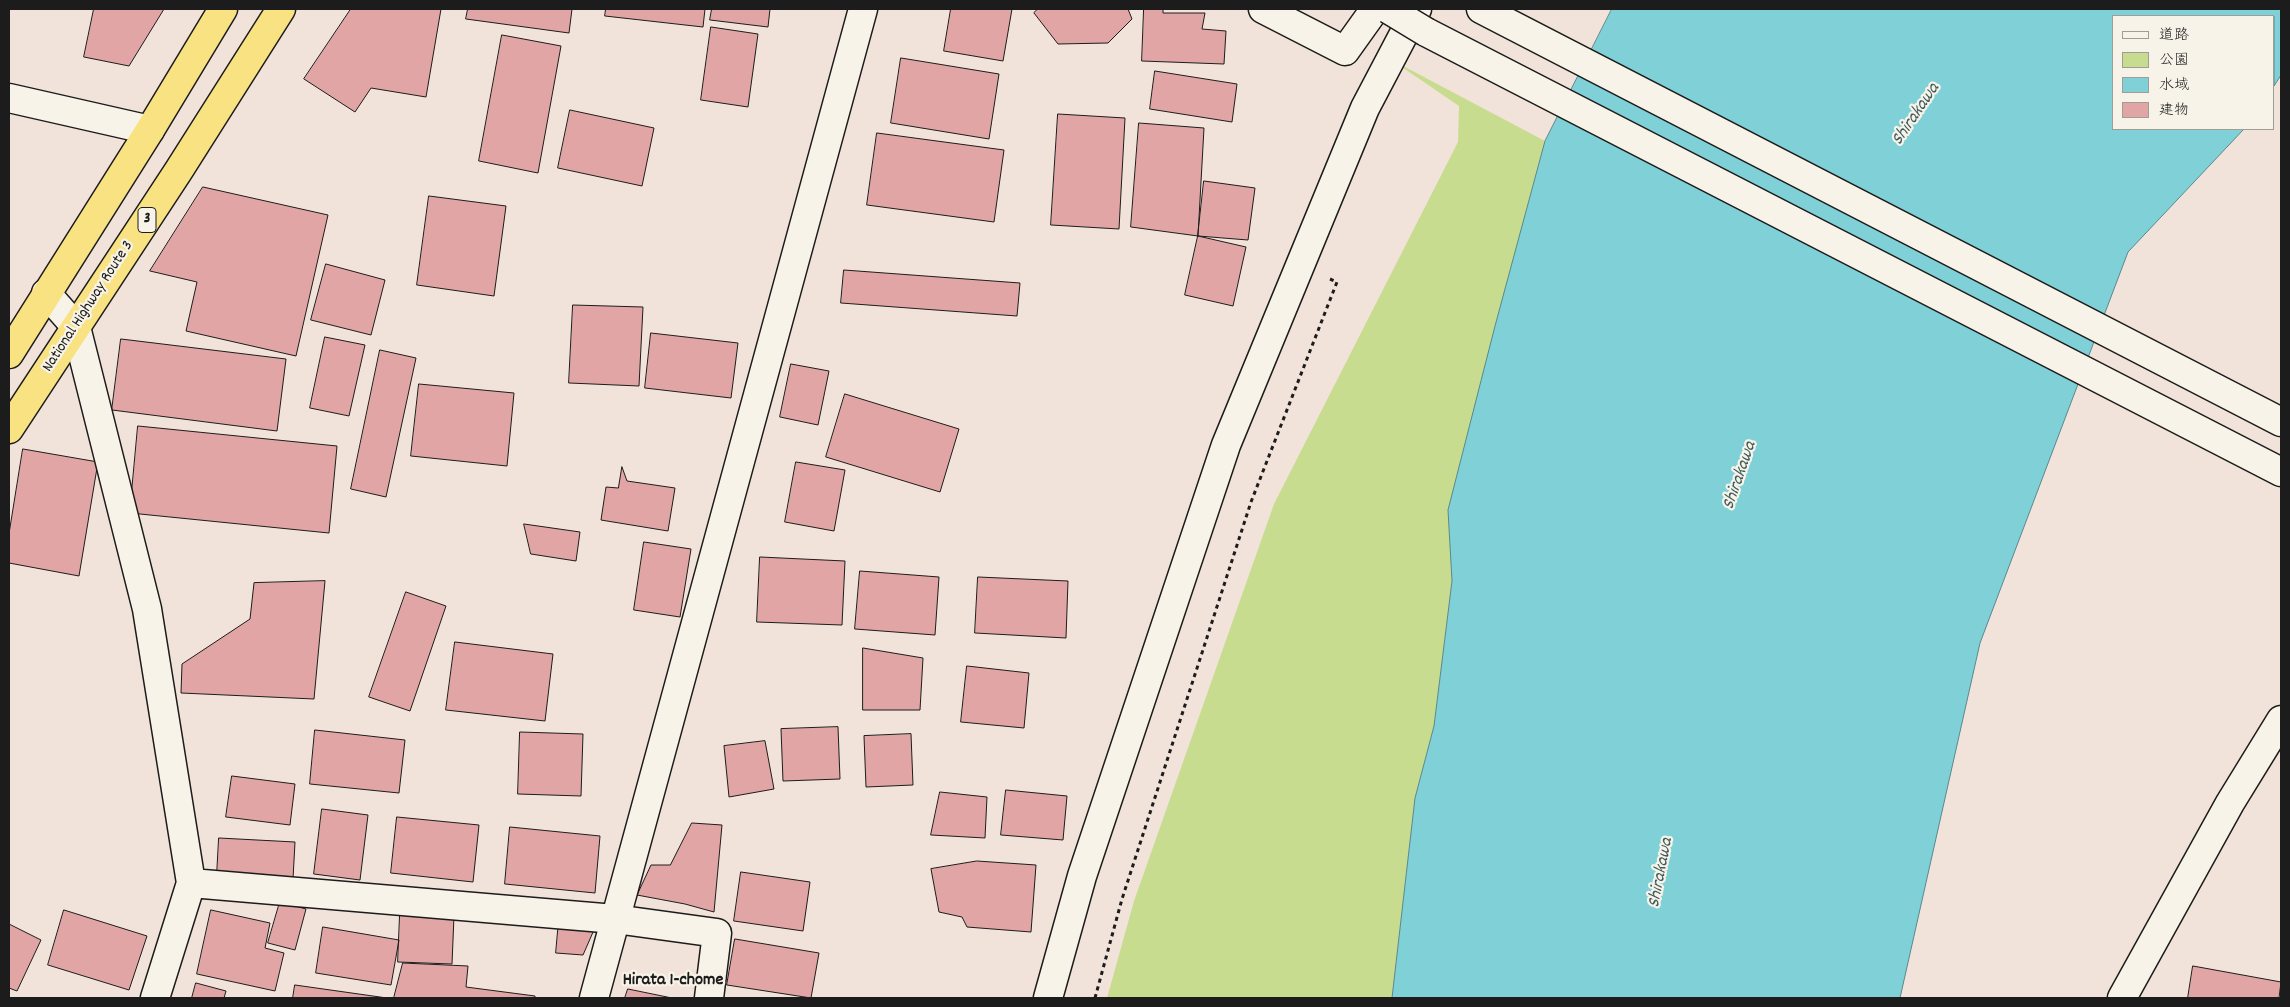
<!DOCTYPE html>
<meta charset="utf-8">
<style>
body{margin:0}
#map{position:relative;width:2290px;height:1007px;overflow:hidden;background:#f2e3da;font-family:Dekko,"Klee One",sans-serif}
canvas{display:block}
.frame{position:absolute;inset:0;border:10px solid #1c1c1c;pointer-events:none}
.legend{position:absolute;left:2112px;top:15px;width:162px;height:115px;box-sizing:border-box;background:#f7f3e8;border:1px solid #9f9d96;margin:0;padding:6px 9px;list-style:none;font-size:15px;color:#1c1c1c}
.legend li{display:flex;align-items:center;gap:10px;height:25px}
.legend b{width:25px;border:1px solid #9f9d96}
</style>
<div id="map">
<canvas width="2290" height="1007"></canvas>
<div class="frame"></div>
<ul class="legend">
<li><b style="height:6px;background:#f7f3e8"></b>道路</li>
<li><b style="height:14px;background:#c8dc90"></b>公園</li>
<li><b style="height:14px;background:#7fd0d7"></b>水域</li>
<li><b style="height:14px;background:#e0a5a4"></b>建物</li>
</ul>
</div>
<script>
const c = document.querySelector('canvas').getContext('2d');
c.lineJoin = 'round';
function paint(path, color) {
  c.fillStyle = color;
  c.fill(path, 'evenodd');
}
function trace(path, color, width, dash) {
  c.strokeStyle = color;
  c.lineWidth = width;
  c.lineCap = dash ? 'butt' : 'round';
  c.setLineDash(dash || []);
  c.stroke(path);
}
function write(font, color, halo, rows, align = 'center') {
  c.font = font + ' Dekko,sans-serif';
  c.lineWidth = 4.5;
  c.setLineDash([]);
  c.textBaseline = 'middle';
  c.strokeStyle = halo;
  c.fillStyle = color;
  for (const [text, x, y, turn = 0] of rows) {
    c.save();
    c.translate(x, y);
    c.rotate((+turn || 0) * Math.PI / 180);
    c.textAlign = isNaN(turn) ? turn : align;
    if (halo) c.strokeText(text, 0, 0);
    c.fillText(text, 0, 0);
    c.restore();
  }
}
const green = new Path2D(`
 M1390,59L1545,141L1448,510L1452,581L1434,726L1415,798L1392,998H1107L1134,901L1274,504L1458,142L1459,106Z`);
const water = new Path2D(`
 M1612,9H2281V75L2274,86V16H2114V129H2244L2128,252L1980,643L1900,998H1392L1415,798L1434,726L1452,581L1448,510L1495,326L1545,141Z`);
const building = new Path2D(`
 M94,9H164L129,66L84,57Z
 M351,9H441L426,97L371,88L355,112L304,79Z
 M468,9H572L569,33L466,19Z
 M606,9H705L703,27L605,16Z
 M712,9H770L768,27L710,20Z
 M951,9H1012L1003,61L944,51Z
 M1038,9H1128L1132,19L1108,43L1058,44L1034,13Z
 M1144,9H1163V13H1205L1202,29L1226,31L1224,64L1142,61Z
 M711,27L758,34L748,107L701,100Z
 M502,35L561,46L538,173L479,161Z
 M901,58L999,74L989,139L891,123Z
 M1155,71L1237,84L1232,122L1150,109Z
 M570,110L654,128L642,186L558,168Z
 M1058,114L1125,118L1119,229L1051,225Z
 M1139,123L1204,128L1198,236L1131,227Z
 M877,133L1004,150L994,222L867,205Z
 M1204,181L1255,188L1248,240L1198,236Z
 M203,187L328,215L296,356L186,331L197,282L150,271Z
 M429,196L506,206L494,296L417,285Z
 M1198,236L1246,247L1233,306L1185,295Z
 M326,264L385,280L371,335L311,320Z
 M844,270L1020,283L1017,316L841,303Z
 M573,305L643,307L639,386L569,383Z
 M651,333L738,343L731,398L645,388Z
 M325,337L365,345L349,416L310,408Z
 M121,339L286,359L277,431L112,410Z
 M380,350L416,358L386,497L351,489Z
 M791,364L829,371L818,425L780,417Z
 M419,384L514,393L507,466L411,456Z
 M845,394L959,429L940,492L826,457Z
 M138,426L337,446L329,533L130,513Z
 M23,449L98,462L79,576L9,563V534Z
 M796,462L845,470L834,531L785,522Z
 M622,467L627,481L675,488L668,531L601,520L606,487L618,488Z
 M524,524L580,532L576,561L531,554Z
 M644,542L691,549L680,617L634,610Z
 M760,557L845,561L842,625L757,622Z
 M860,571L939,577L935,635L855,629Z
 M978,577L1068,581L1066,638L975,633Z
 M325,581L314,699L181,693L182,664L250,619L254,583Z
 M406,592L446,606L410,711L369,697Z
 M455,642L553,654L545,721L446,710Z
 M863,648L923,658L920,710H863Z
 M967,666L1029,673L1024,728L961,722Z
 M838,727L840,779L783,781L781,729Z
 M315,730L405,740L399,793L310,784Z
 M520,732L583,734L581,796L518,794Z
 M911,734L913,785L866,787L864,736Z
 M765,741L774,789L729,797L724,746Z
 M232,776L295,784L290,825L226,817Z
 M1006,790L1067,796L1063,840L1001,835Z
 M940,792L987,797L985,838L931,835Z
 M322,809L368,815L360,880L314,874Z
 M397,817L479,825L473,882L391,873Z
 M692,823L722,825L714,912L685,904L637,895L651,865H670Z
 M510,827L600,836L595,893L505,884Z
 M219,838L295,842L293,879L217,875Z
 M977,861L1036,865L1031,932L967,927L962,917L939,912L931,869Z
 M741,872L810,882L803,931L734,921Z
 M280,902L306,909L295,950L268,943Z
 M64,910L147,936L129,990L48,965Z
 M211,910L270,923L265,948L284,953L275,991L197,974Z
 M400,914L454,916L452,964L398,962Z
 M559,920L597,923L583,955L556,953Z
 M9,924L41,940L17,991L9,988Z
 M323,927L399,940L391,985L316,973Z
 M735,939L819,953L811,998L727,985Z
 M403,963L468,966L466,987L535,996V998H394Z
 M2193,966L2281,982L2279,998H2188Z
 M196,983L226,991L224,998H192Z
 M295,985L387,998H293Z
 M628,989L672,998H625Z`);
const path = new Path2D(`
 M1095,998L1122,899L1251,502L1337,282L1330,279`);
const street = new Path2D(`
 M1263,9L1345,51L1375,9
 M9,98L150,130
 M46,293L76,327L147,609L191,883L155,998
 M191,883L615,919L717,933L709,998
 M1048,998L1082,876L1226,445L1365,108L1417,9
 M2122,998L2230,803L2281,720`);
const secondary = new Path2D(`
 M1481,9L2281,422
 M1426,32L2281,472
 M594,998L863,9`);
const highway = new Path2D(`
 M9,354L150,130L223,9
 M9,429L179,170L281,9`);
const secondaryBridge = new Path2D(`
 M1388,9L1426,32`);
const shields = [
 [147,220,18]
];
const shieldNames = [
 ["3",147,220]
];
const streetNames = [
 ["National Highway Route 3",89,307,-57]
];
const waterNames = [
 ["Shirakawa",1917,115,-56],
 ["Shirakawa",1741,476,-71],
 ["Shirakawa",1662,873,-79]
];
const neighbourhoodNames = [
 ["Hirata 1-chome",673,982]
];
paint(green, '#c8dc90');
paint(water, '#7fd0d7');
trace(water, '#57888c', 1);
paint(building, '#e0a5a4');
trace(building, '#1c1c1c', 1);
trace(street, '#1c1c1c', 31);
trace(secondary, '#1c1c1c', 31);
trace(highway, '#1c1c1c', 31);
trace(path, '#1c1c1c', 3, [4, 4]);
trace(street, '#f7f3e8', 28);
trace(secondary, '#f7f3e8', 28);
trace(highway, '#f8e281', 28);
trace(secondaryBridge, '#1c1c1c', 31, []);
trace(secondaryBridge, '#f7f3e8', 28);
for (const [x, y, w] of shields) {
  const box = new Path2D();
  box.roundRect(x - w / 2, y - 12.5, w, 25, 4);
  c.fillStyle = '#f7f3e8';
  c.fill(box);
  trace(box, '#1c1c1c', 1);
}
write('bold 15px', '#1c1c1c', null, shieldNames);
write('16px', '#1c1c1c', '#f7f3e8', streetNames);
write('italic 18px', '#3f5b5d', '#f7f3e8', waterNames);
write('bold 18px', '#1c1c1c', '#f7f3e8', neighbourhoodNames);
</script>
